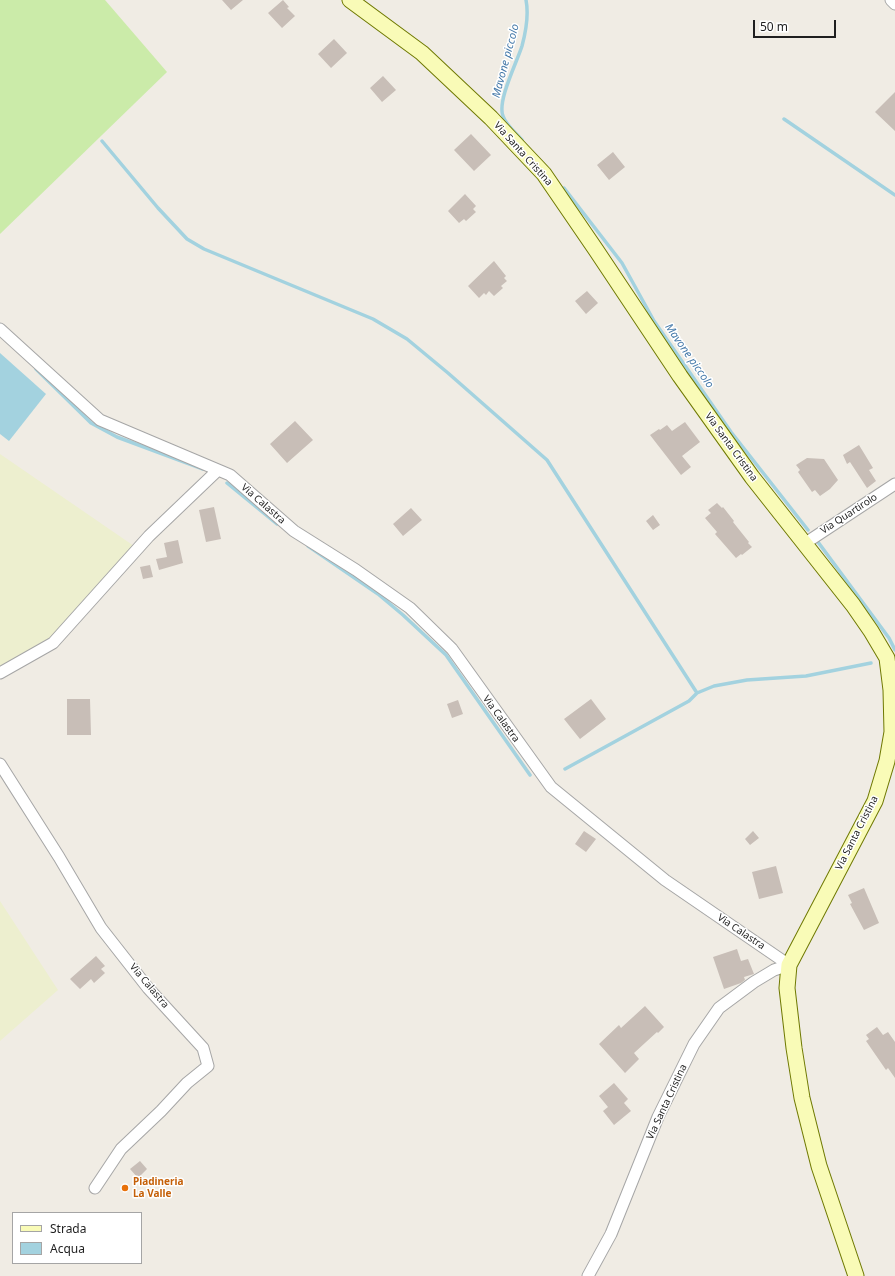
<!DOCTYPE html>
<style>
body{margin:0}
#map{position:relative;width:895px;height:1276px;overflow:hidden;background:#f0ece4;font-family:"Noto Sans",sans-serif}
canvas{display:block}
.legend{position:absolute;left:12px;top:1212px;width:130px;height:52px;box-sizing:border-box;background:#fff;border:1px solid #a5a5a5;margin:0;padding:5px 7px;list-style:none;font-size:12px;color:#1f1f1f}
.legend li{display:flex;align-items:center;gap:8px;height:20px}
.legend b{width:20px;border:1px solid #a5a5a5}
.scale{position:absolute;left:753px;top:20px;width:83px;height:18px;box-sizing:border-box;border:2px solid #1f1f1f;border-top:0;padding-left:5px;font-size:12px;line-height:14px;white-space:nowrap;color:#1f1f1f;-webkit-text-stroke:3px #fff;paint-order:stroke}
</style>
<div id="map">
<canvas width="895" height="1276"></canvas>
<ul class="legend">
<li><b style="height:5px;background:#f9fbb7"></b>Strada</li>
<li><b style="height:11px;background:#a3d2df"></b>Acqua</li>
</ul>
<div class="scale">50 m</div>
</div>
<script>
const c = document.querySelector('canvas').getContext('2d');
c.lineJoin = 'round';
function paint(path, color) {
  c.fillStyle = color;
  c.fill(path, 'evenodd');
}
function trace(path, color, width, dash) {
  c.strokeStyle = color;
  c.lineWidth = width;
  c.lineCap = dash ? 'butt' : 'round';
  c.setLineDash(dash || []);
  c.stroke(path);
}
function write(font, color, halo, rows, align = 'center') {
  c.font = font + ' "Noto Sans",sans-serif';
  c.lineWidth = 3;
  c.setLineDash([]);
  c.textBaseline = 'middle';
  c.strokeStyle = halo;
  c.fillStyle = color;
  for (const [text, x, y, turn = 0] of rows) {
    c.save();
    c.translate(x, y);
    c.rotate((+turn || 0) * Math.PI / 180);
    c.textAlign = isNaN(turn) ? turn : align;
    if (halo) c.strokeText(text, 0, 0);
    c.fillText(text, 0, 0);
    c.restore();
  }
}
const farmland = new Path2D(`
 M0,454L134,546L50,638L0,666Z
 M0,901L58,990L0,1041Z`);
const grass = new Path2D(`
 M0,0H105L167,72L0,234Z`);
const water = new Path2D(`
 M0,353L46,394L9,441L0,434Z`);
const stream = new Path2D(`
 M784,119L895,195
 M522,140C516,133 506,125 503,116C497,101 517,62 522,46C526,31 529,15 526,0
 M102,141L158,208L187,239L204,249L373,319L407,339L448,373L547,460L697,693
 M564,188L622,263L654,321L731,432L808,530
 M36,369L91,423L117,437L203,469
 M227,483L277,524
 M818,542L889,638L895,650
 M308,546L378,594L403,615L446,655L530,775
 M565,769L689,701L697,693L714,686L747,680L806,676L871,663`);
const building = new Path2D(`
 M222,0H243L231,10Z
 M283,0L289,7L287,8L295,16L282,28L268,13Z
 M334,39L347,53L331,68L318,54Z
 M383,76L396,90L382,102L370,88Z
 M895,92V131L875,112Z
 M471,134L491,155L474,171L454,150Z
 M613,152L625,167L609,180L597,165Z
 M465,194L476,206L473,209L476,212L466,221L464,219L459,223L448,211Z
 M494,261L506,276L504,278L507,281L501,286L503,288L494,296L489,291L486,295L484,293L479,298L468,286Z
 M587,291L598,303L586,314L575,301Z
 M295,421L313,440L287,463L270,444Z
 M685,422L700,442L682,456L691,467L681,475L650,435L659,429L660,430L667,425L672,431Z
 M859,445L873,468L869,470L876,481L867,488L850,462L847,464L843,455Z
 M807,458L824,459L838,480L830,489L820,496L815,490L812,492L798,472L800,470L796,465Z
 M717,503L722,508L723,507L734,521L733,522L749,542L748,543L752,547L742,555L741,554L736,558L715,534L717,532L705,518L711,513L708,510Z
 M214,507L221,539L206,542L199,510Z
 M411,508L422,520L403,536L393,524Z
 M653,515L660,525L653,530L646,521Z
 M178,540L183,563L159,570L156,559L167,557L164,543Z
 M150,565L153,577L143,579L140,567Z
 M67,699H90L91,735H67Z
 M591,699L606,719L580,739L564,719Z
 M458,700L463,714L452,718L447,704Z
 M584,831L596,839L586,852L575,844Z
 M753,831L759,838L750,845L745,839Z
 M776,866L783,893L759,899L752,872Z
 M864,888L879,923L864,930L850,904L852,903L848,895Z
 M737,949L741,961L748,959L754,974L744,977L745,980L741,983L724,989L713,957Z
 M96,956L105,966L101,969L105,973L94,983L91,979L80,989L70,979Z
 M645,1006L664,1027L658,1033L657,1032L634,1053L639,1059L625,1073L599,1044L619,1025L621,1028Z
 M877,1027L883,1035L888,1032L895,1042V1078L888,1068L886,1070L866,1041L869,1039L866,1035Z
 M614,1083L628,1099L624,1103L631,1111L614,1125L603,1111L608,1107L599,1096Z
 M140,1161L147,1169L138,1178L130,1169Z`);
const street = new Path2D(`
 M891,0L895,4
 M0,329L100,420L230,475L294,531L356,570L410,608L452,649L551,787L665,880L789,965
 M804,544L895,484
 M0,673L53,643L149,536L218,470
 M0,764L59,857L101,928L148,988L203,1048L208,1066L187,1083L161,1111L121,1149L95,1188
 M588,1276L611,1234L658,1117L694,1044L719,1008L754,982L774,970L789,965`);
const secondary = new Path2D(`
 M350,0L422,53L491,118L544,174L596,250L680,376L752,477L853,605L871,631L887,658L891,690L892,732L887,761L875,801L789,965L787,988L794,1048L802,1098L819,1166L856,1276`);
const markers = [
 [125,1188,4,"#e8710a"]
];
const streetNames = [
 ["Via Santa Cristina",523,154,48],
 ["Via Santa Cristina",731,447,54],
 ["Via Calastra",263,504,41],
 ["Via Quartirolo",849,514,-33],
 ["Via Calastra",501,719,54],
 ["Via Santa Cristina",857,833,-63],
 ["Via Calastra",741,932,34],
 ["Via Calastra",149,986,50],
 ["Via Santa Cristina",667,1102,-65]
];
const foodNames = [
 ["Piadineria",133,1182],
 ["La Valle",133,1194]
];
const waterNames = [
 ["Mavone piccolo",506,61,-75],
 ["Mavone piccolo",689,356,55]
];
paint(farmland, '#edefcf');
paint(grass, '#cbeba9');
paint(water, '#a3d2df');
trace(stream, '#a3d2df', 3.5);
paint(building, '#c8beb7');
trace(street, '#a6a6a6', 13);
trace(secondary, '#6f7902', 17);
trace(street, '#fff', 11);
trace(secondary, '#f9fbb7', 15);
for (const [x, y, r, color] of markers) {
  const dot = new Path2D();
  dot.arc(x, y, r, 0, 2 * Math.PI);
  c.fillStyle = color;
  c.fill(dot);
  trace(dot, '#fff', 1.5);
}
write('10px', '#1f1f1f', '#fff', streetNames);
write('bold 10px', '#c56008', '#fff', foodNames, 'left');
write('italic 11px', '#4579a9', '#fff', waterNames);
</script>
